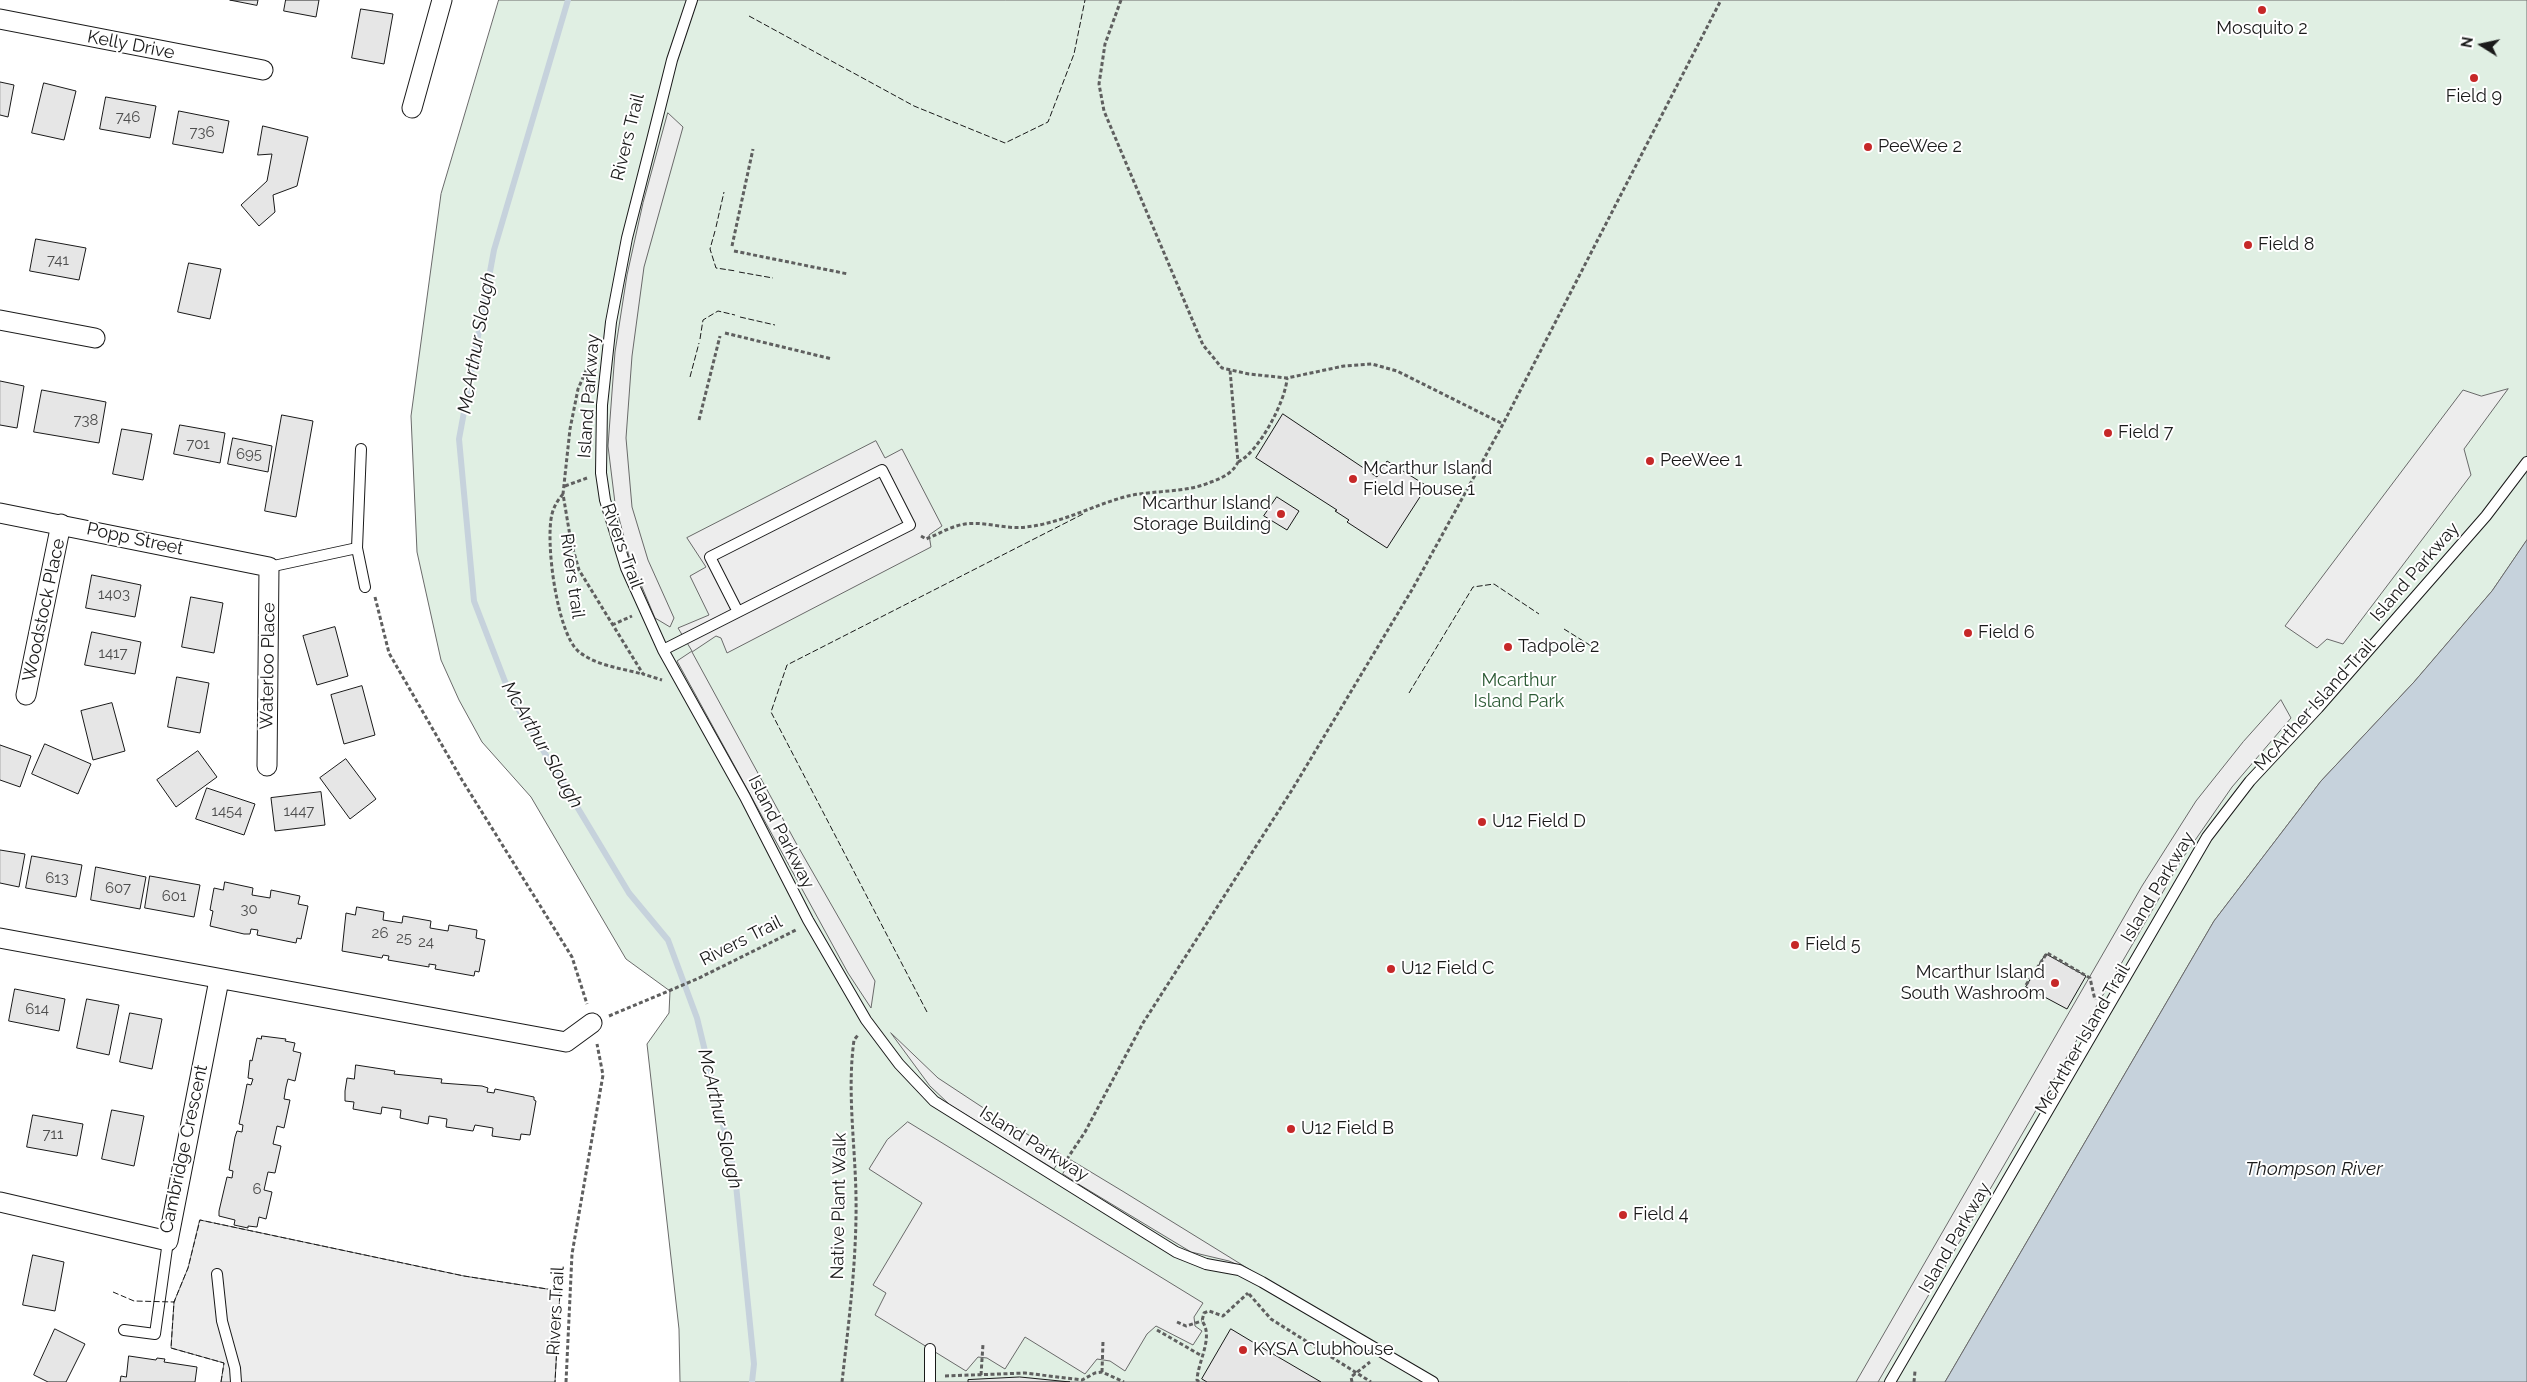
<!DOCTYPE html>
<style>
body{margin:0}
#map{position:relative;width:2527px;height:1382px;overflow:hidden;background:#fff;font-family:Raleway,sans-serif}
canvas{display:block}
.north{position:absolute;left:2457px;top:20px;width:50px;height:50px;-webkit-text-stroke:4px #fff;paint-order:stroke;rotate:280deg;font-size:14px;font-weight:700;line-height:20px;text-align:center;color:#1a1a1a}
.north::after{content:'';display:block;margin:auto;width:18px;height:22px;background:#1a1a1a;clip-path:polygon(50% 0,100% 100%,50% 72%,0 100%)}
</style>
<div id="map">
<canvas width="2527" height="1382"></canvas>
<div class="north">N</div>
</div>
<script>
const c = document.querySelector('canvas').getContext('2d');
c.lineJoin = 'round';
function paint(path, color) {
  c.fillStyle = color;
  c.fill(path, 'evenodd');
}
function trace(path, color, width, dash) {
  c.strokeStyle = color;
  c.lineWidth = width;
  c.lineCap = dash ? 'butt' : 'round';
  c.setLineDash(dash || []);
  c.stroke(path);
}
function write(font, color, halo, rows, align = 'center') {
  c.font = font + ' Raleway,sans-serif';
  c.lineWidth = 4;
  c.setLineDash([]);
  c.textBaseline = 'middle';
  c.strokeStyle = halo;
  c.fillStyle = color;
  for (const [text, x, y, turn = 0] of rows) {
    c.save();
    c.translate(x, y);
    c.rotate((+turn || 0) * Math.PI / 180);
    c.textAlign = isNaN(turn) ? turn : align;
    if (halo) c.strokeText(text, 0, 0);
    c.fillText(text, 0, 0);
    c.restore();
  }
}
const green = new Path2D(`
 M499,0H2527V540L2492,591L2414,682L2321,781L2214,921L1945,1382H680L679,1329L647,1044L669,1013L670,991L626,959L531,797L482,742L459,700L441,660L417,552L411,416L441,194Z`);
const parking = new Path2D(`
 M668,113L683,127L644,267L632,356L626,438L632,507L648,560L674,618L670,627L655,618L629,556L615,503L608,446L615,352L627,275L643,203Z
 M2508,389L2464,449L2471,475L2343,644L2327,639L2317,648L2285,626L2463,390L2481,396Z
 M876,441L885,458L902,449L942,526L929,535L931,547L727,653L721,638L716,636L692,652L796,843L875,981L871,1008L848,973L677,661L692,651L678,628L709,615L690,576L706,567L687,538Z
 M2281,700L2291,718L2232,787L2182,859L1878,1382H1856L2142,886L2196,801L2243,742Z
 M891,1033L938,1078L982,1107L1062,1155L1054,1169L950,1105L930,1086Z
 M908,1122L1203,1303L1194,1317L1195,1326L1202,1331L1193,1345L1156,1326L1147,1334L1125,1371L1110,1361L1097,1359L1085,1374L1025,1337L1005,1369L987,1358L978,1357L966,1371L875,1315L886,1293L873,1285L922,1203L869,1169L887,1140Z
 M1071,1160L1124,1192L1252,1271L1229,1261L1191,1252L1080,1185L1063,1174Z
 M200,1220L464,1276L560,1291L555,1382H221L224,1363L171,1348L174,1302L188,1268Z`);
const water = new Path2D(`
 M2527,540V1382H1945L2214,921L2321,781L2414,682L2492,591Z`);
const stream = new Path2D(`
 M568,0L494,250L459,439L474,601L511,697L629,893L668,940L697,1018L735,1175L754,1364L752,1382`);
const building = new Path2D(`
 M230,0H258L257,5Z
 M286,0H319L316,17L284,11Z
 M361,9L393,14L384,64L352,58Z
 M0,82L14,85L8,117L0,115Z
 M44,83L76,91L64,140L32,133Z
 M106,97L156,106L150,138L100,129Z
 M179,111L229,121L223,153L173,144Z
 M263,126L308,137L297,186L273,195L275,212L259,226L241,205L267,181L272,154L258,155Z
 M36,239L86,248L79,280L30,271Z
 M189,263L221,269L210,319L178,312Z
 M0,381L24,386L17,428L0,425Z
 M42,390L106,402L99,443L34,432Z
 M1283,414L1377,477L1387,461L1427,486L1387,548L1347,522L1349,520L1335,511L1337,510L1256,458Z
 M282,415L313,421L296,517L265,511Z
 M180,425L225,433L220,463L174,454Z
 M122,429L152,434L143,480L113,474Z
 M233,438L272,446L268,472L228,464Z
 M1277,497L1299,511L1287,530L1264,516Z
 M92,575L141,585L135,617L86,608Z
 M191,597L223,603L214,653L182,647Z
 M335,627L348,676L317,685L303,636Z
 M92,632L141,642L135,674L85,665Z
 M177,677L209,683L200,733L168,727Z
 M362,686L375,735L344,744L331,695Z
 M112,703L125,751L93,760L81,711Z
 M45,744L91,764L78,794L32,774Z
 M0,745L31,756L20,787L0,780Z
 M198,751L217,777L176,807L157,780Z
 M346,759L376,799L350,819L320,778Z
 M207,788L255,804L244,835L196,819Z
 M321,792L325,825L275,831L271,798Z
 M0,850L25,854L19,887L0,883Z
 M32,856L82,865L76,897L26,888Z
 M96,867L146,877L140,909L91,900Z
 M150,876L200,885L194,917L145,908Z
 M225,882L253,888L252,895L270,898L271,890L300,896L298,904L308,906L301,939L297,938L296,943L257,935L258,930L251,929L250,934H244L210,926L213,911L210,910L214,888L223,890Z
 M357,907L384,912L383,920L402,923L403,916L431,921L430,928L448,931L449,925L477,930L476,938L485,940L479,972L475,971L474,976L435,969L436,965L429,964V967L388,960L389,956L383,955L382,958L342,951L346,913L355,915Z
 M2046,954L2086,976L2067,1009L2026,987Z
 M15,989L65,999L59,1031L9,1021Z
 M87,999L119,1005L109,1055L77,1048Z
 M130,1013L162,1019L152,1069L120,1062Z
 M262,1036L286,1039L285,1041L295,1043L293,1051L301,1053L295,1081L288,1079L286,1087L284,1099L290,1100L284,1128L277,1126L273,1144L281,1146L275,1173L268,1172L264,1190L272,1192L266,1219L259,1217L257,1227L248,1226V1228L234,1225L235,1220L219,1216V1211L227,1177L232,1178L233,1171L229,1170L235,1137L237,1131L242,1132L243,1125L239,1124L243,1105L247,1084L251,1085L253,1079L248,1078L250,1060L252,1061L257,1038L261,1039Z
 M356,1065L395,1071L394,1074L442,1079L441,1083L482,1086L488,1088L487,1092L494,1093L495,1089L534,1097V1100L536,1101L530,1135L521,1134L520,1140L492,1136L493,1128L475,1125L473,1131L446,1127L447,1119L429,1116L428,1124L400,1118L401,1110L382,1107L381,1114L353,1109L354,1102L345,1101V1091L347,1078L354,1079Z
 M112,1110L144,1116L134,1166L102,1159Z
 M33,1115L83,1124L77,1156L27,1147Z
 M33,1255L64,1262L55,1311L23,1305Z
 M55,1329L85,1344L66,1382H48L34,1375Z
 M1231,1329L1256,1344L1321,1382H1207L1202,1379Z
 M129,1356L156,1360L157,1358L165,1359L164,1362L197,1367L195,1382H120L121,1376L126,1377Z
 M1020,1377L1070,1382H968V1380Z`);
const path = new Path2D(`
 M1121,0L1105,44L1099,84L1104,111L1203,345L1222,368L1249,374L1287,378L1344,366L1372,364L1397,371L1503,424
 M732,246L753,149
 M734,251L848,274
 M725,333L832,359
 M589,364L578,389L570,429L563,494L571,542L579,570L643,674L662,680
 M699,420L720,336
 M1238,462C1258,453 1286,401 1287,378
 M565,486L587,478
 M563,494C558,500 554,506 552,514C545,542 557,632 578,651C596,666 621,668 642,674
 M921,536L926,539C939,534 951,526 965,524C986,521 1006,530 1026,527C1063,523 1093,505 1128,496C1155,490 1186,493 1211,482C1222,478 1233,473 1238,462L1230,370
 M375,597L389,653L462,780L572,957L587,1004
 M612,625L632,616
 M2026,985L2047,953L2090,978L2095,1000
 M609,1016L697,979L796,930
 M1063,1165L1085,1132L1143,1023L1292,790L1413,588L1503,424L1721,0
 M1249,1294L1271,1319L1371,1382
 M1177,1322L1186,1326L1202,1321
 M1157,1330L1202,1356
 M1102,1372L1103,1341
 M981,1375L983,1344
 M945,1376L1025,1373L1082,1380L1095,1373L1102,1372L1124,1382
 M566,1382L572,1254L603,1075L597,1044
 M842,1382C849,1320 857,1258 856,1196C855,1143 847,1091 854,1040L858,1035
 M1199,1382L1197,1380C1198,1361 1214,1337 1202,1321L1204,1313L1209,1311L1223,1316L1248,1293
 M1352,1382L1351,1377L1370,1362
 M1914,1382L1915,1371`);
const lane = new Path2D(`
 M692,0L672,60L652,140L627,238L611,322L602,405L601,473L605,500L626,568L663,650L745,797L808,920L866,1020L899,1064L934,1101L1176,1252L1206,1264L1239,1270L1262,1282L1433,1382
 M357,548L361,449
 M269,567L357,548L365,587
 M663,650L738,612L710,557L882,470L910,525L738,612
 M217,1274L222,1321L235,1368L236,1382
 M124,1330L155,1334L168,1241
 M930,1349V1382
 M1890,1382L2207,837L2250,781L2318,708L2486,516L2527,462`);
const street = new Path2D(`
 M0,19L263,70
 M412,108L442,0
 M0,320L95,338
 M0,513L269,567L267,766
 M26,695L61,524
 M0,938L566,1042L592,1023
 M0,1202L168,1241L219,980`);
const fence = new Path2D(`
 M749,16L914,106L1005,143L1048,122L1074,54L1085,0
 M716,227L724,192
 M715,231L710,249L716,268L736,271
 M739,272L773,278
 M740,317L775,325
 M700,339L703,320L718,311L735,315
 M690,377L699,343
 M1564,629L1596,649
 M1409,693L1473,587L1494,584L1539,614
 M927,1012L771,712L772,709L787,665L1083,514
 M113,1292L134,1301L174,1302L175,1300
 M221,1382L224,1363L171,1348L174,1302L188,1268L200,1220L464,1276L560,1291L555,1382`);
const markers = [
 [2262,10,5,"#c62828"],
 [2474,78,5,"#c62828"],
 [1868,147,5,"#c62828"],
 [2248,245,5,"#c62828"],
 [2108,433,5,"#c62828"],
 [1650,461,5,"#c62828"],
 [1353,479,5,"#c62828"],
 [1281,514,5,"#c62828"],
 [1968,633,5,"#c62828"],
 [1508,647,5,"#c62828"],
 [1482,822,5,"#c62828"],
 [1795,945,5,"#c62828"],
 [1391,969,5,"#c62828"],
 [2055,983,5,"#c62828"],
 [1291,1129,5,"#c62828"],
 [1623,1215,5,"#c62828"],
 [1243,1350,5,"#c62828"]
];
const numberNames = [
 ["746",128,117],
 ["736",202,132],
 ["741",58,260],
 ["738",86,420],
 ["701",198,444],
 ["695",249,454],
 ["1403",114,594],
 ["1417",113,653],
 ["1454",227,811],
 ["1447",299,811],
 ["613",57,878],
 ["607",118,888],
 ["601",174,896],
 ["30",249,909],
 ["26",380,933],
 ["25",404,938],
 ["24",426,942],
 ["614",37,1009],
 ["711",53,1134],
 ["6",257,1189]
];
const poiNames = [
 ["Mosquito 2",2262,29,"center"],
 ["Field 9",2474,97,"center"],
 ["PeeWee 2",1878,147],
 ["Field 8",2258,245],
 ["Field 7",2118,433],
 ["PeeWee 1",1660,461],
 ["Mcarthur Island",1363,469],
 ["Field House 1",1363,490],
 ["Mcarthur Island",1271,504,"right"],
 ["Storage Building",1271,525,"right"],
 ["Field 6",1978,633],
 ["Tadpole 2",1518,647],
 ["U12 Field D",1492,822],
 ["Field 5",1805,945],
 ["U12 Field C",1401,969],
 ["Mcarthur Island",2045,973,"right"],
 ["South Washroom",2045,994,"right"],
 ["U12 Field B",1301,1129],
 ["Field 4",1633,1215],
 ["KYSA Clubhouse",1253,1350]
];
const streetNames = [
 ["Kelly Drive",131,45,11],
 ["Rivers Trail",628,137,-76],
 ["Island Parkway",589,396,-86],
 ["Popp Street",135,539,12],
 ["Rivers Trail",622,546,70],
 ["Island Parkway",2415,572,-49],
 ["Rivers trail",572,576,82],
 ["Woodstock Place",44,610,-78],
 ["Waterloo Place",268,666,-89],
 ["McArther Island Trail",2315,705,-48],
 ["Island Parkway",781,832,63],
 ["Island Parkway",2158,887,-59],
 ["Rivers Trail",741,941,-27],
 ["McArther Island Trail",2083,1039,-60],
 ["Island Parkway",1034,1144,32],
 ["Cambridge Crescent",184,1149,-78],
 ["Native Plant Walk",839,1206,-89],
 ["Island Parkway",1955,1238,-60],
 ["Rivers Trail",556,1311,-87]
];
const parkNames = [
 ["Mcarthur",1519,681],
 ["Island Park",1519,702]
];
const waterNames = [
 ["McArthur Slough",477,343,-80],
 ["McArthur Slough",542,745,60],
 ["McArthur Slough",720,1119,77],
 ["Thompson River",2314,1169]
];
paint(green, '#e0efe3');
trace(green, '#6a6a6a', 1);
paint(parking, '#ededed');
trace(parking, '#6a6a6a', 1);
paint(water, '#c6d2dc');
trace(water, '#6a6a6a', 1);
trace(stream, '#c6d2dc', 6);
paint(building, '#e6e6e6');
trace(building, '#1a1a1a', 1);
trace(lane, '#1a1a1a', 12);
trace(street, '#1a1a1a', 21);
trace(path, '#5f5f5f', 3, [4, 2.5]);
trace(lane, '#fff', 10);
trace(street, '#fff', 19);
trace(fence, '#1a1a1a', 1, [6, 2.5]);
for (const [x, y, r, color] of markers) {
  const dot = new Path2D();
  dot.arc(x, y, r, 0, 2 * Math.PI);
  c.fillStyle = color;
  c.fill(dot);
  trace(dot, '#fff', 2);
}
write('15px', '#4d4d4d', null, numberNames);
write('18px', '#1a1a1a', '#fff', poiNames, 'left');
write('18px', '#1a1a1a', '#fff', streetNames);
write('18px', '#2b5a34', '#fff', parkNames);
write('italic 19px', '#1a1a1a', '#fff', waterNames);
</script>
